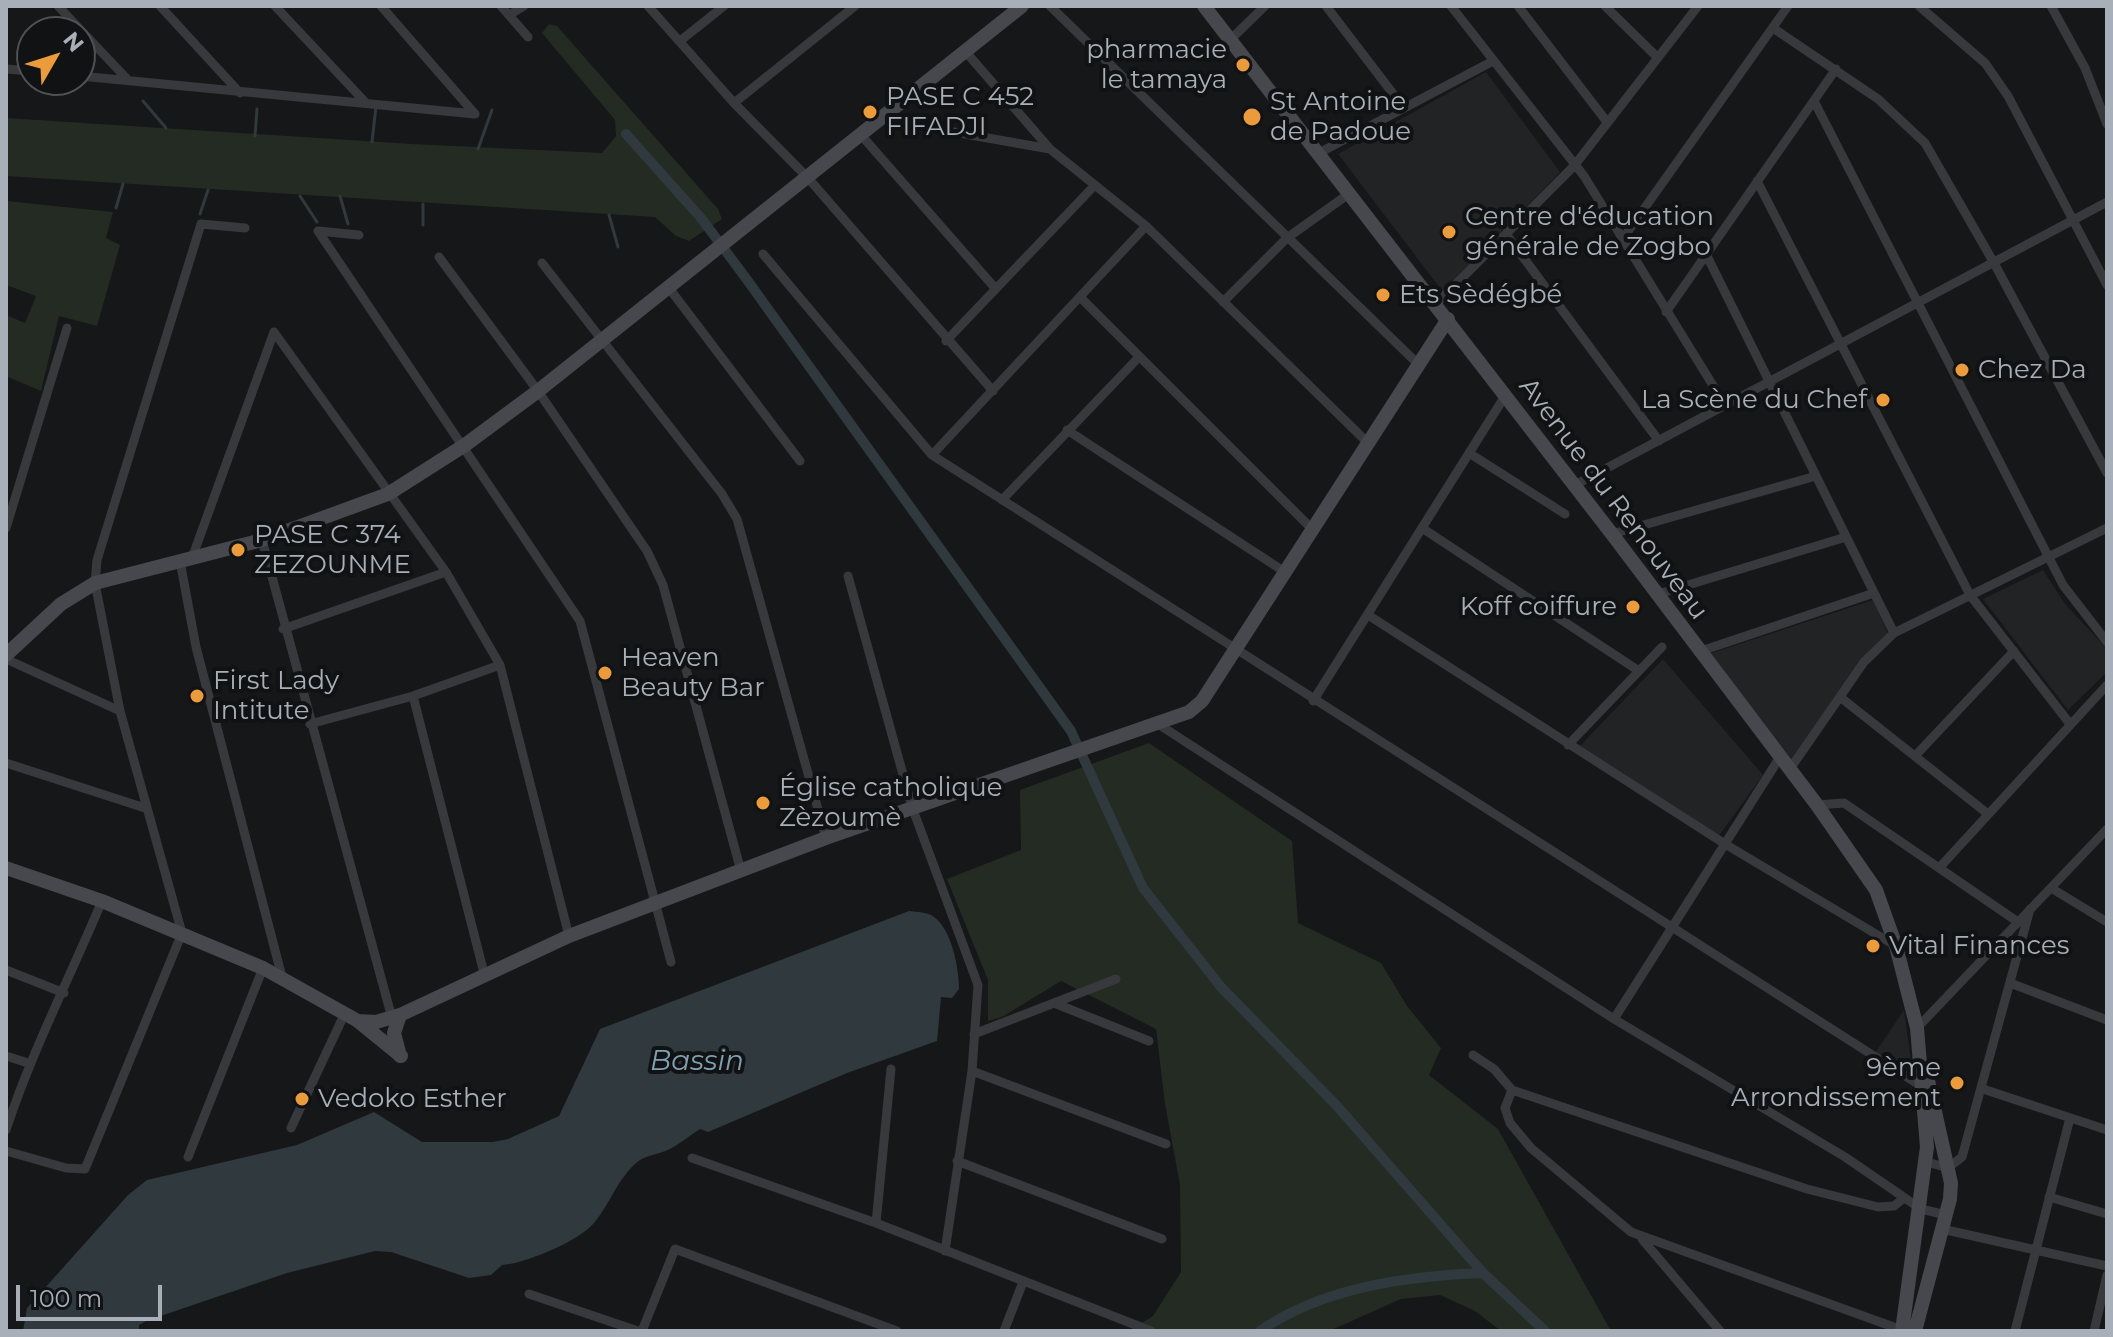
<!DOCTYPE html>
<meta charset="utf-8">
<style>
body{margin:0}
#map{position:relative;width:2113px;height:1337px;overflow:hidden;background:#161718;font-family:Montserrat,sans-serif}
canvas{display:block}
.frame{position:absolute;inset:0;border:8px solid #a9afb8;pointer-events:none}
.north{position:absolute;left:16px;top:16px;width:80px;height:80px;box-sizing:border-box;background:#111213;border:2px solid #4e5155;border-radius:50%;rotate:51deg;font-size:22px;font-weight:700;line-height:32px;text-align:center;color:#a9afb8}
.north::after{content:'';display:block;margin:auto;width:28px;height:36px;background:#ec9b3b;clip-path:polygon(50% 0,100% 100%,50% 72%,0 100%)}
.scale{position:absolute;left:16px;top:1285px;width:146px;height:36px;box-sizing:border-box;border:4px solid #a9afb8;border-top:0;padding-left:10px;font-size:24px;line-height:28px;white-space:nowrap;color:#a9afb8;-webkit-text-stroke:6px #111213;paint-order:stroke}
</style>
<div id="map">
<canvas width="2113" height="1337"></canvas>
<div class="frame"></div>
<div class="north">N</div>
<div class="scale">100 m</div>
</div>
<script>
const c = document.querySelector('canvas').getContext('2d');
c.lineJoin = 'round';
function paint(path, color) {
  c.fillStyle = color;
  c.fill(path, 'evenodd');
}
function trace(path, color, width, dash) {
  c.strokeStyle = color;
  c.lineWidth = width;
  c.lineCap = dash ? 'butt' : 'round';
  c.setLineDash(dash || []);
  c.stroke(path);
}
function write(font, color, halo, rows, align = 'center') {
  c.font = font + ' Montserrat,sans-serif';
  c.lineWidth = 8;
  c.setLineDash([]);
  c.textBaseline = 'middle';
  c.strokeStyle = halo;
  c.fillStyle = color;
  for (const [text, x, y, turn = 0] of rows) {
    c.save();
    c.translate(x, y);
    c.rotate((+turn || 0) * Math.PI / 180);
    c.textAlign = isNaN(turn) ? turn : align;
    if (halo) c.strokeText(text, 0, 0);
    c.fillText(text, 0, 0);
    c.restore();
  }
}
const built = new Path2D(`
 M1486,72L1560,172L1443,292L1338,154Z
 M2043,570L2065,604L2107,649V672L2068,710L1983,599Z
 M1873,600L1889,635L1793,761L1709,654Z
 M1663,659L1763,775L1718,837L1580,746Z
 M1904,1010L1913,1076L1875,1053Z`);
const green = new Path2D(`
 M549,24L557,26L718,209L722,219L689,241L676,236L655,217L6,176V118L412,144L602,153L616,136L615,120L542,33Z
 M6,201L113,212L106,238L120,245L97,326L59,316L41,391L6,376V315L25,323L36,296L6,285Z
 M1149,743L1292,841L1298,923L1381,963L1407,1006L1441,1048L1429,1075L1498,1129L1611,1331H1501L1475,1311L1440,1295L1401,1299L1329,1331H1129L1153,1316L1181,1272L1180,1185L1165,1104L1156,1029L1061,981L1002,1017L988,1021V980L947,879L1021,850L1020,790Z`);
const water = new Path2D(`
 M909,911C917,912 928,912 934,917C952,930 959,968 959,989L952,998L941,997L937,1041L847,1073L708,1132L700,1129C690,1135 680,1144 670,1149C658,1155 647,1154 636,1163C617,1180 610,1204 594,1223C578,1242 523,1264 502,1265L491,1275L469,1278L391,1252L375,1251L287,1273L146,1321L139,1325V1331H23L27,1308L128,1195L147,1180L297,1145L374,1112L422,1142H493L508,1139L559,1116L600,1029Z`);
const stream = new Path2D(`
 M143,101L166,128
 M255,136L257,109
 M372,142L376,106
 M478,149L492,110
 M300,196L317,222
 M340,196L348,224
 M423,204V225
 M116,208L123,184
 M200,214L208,190
 M609,215L618,247`);
const canal = new Path2D(`
 M626,134L701,218L745,277L1071,731L1143,888L1221,987L1337,1106L1483,1273L1545,1331
 M1260,1331C1323,1287 1408,1276 1483,1273`);
const street = new Path2D(`
 M58,6L128,80
 M160,6L240,93
 M275,6L366,103
 M381,6L475,114
 M501,6L528,37
 M648,6L734,103L808,178L993,391
 M1050,6L1419,365
 M1326,6L1404,108
 M1451,6L1584,176L1725,405
 M1518,6L1607,122
 M1605,6L1657,57
 M1919,6L1985,63L2008,96L2107,285
 M2051,6L2085,68L2107,124
 M509,15L524,6
 M1773,28L1878,99L1925,143L1994,263L2107,473
 M1230,40L1265,6
 M680,41L724,6
 M965,51L1050,149L1146,226L1369,444
 M6,69L32,71
 M80,76L475,114
 M1814,101L2063,585L2107,642
 M734,103L855,6
 M880,119L1050,149
 M861,135L995,288
 M1319,153L1493,61
 M1757,181L1970,595L2070,724
 M318,231L580,621L671,962
 M318,231L359,235
 M1506,234L1659,441
 M1624,237L1788,6
 M763,254L932,455L1921,1086
 M1706,254L1894,633
 M439,257L538,391L647,551L663,585L741,871
 M542,263L722,494L737,519L826,838
 M669,288L800,461
 M1081,298L1313,530
 M1223,302L1287,238L1350,193
 M1435,305L1574,166L1698,6
 M1666,312L1836,69
 M274,332L446,572L500,665L569,936
 M946,341L1094,186
 M1067,430L1285,572
 M1469,453L1565,514
 M932,455L1146,226
 M1575,485L2107,202
 M1002,500L1139,357
 M6,528L67,328
 M1422,528L1639,671
 M1612,534L1816,476
 M262,540L392,1018
 M192,558L274,332
 M180,561L196,647L282,977
 M848,576L912,807L978,985L972,1071L945,1251
 M1655,595L1846,537
 M1368,615L1725,844L1896,946
 M283,629L446,572
 M1698,652L1874,593
 M6,659L120,711
 M413,696L484,973
 M1840,697L1988,814
 M1313,701L1505,396
 M310,724L413,696L500,665
 M1158,724L1614,1019L1845,1157L1921,1209L1946,1215
 M1568,745L1662,647
 M1915,756L2014,651
 M6,763L145,808
 M1790,769L1864,662L1894,633L2107,528
 M1817,805L1844,803L2018,922
 M1940,867L2107,685
 M2051,888L2107,922
 M6,970L64,993
 M2010,983L2107,1020
 M1054,1003L1149,1041
 M1614,1019L1780,757
 M1917,1028L2107,829
 M974,1034L1116,979
 M1473,1055L1494,1069L1512,1090L1807,1189L1878,1207L1894,1206L1904,1198
 M6,1056L28,1063
 M972,1071L1166,1144
 M1983,1089L2107,1130
 M1512,1090L1505,1108L1510,1123L1531,1148L1631,1232L1902,1330
 M291,1128L345,1013
 M6,1130C32,1051 70,977 102,901
 M6,1151L66,1168L85,1169L182,933L120,711L95,583L97,560L201,224L245,228
 M188,1157L263,968
 M692,1158L876,1223L1151,1331
 M957,1161L1162,1239
 M1927,1162L1948,1168L1962,1157L2030,909
 M2049,1197L2107,1214
 M876,1223L891,1069
 M1942,1229L2107,1266
 M1642,1239L1720,1331
 M529,1294L638,1331
 M642,1331L675,1249L897,1331
 M1004,1331L1023,1282
 M2015,1331L2070,1118
 M2094,1331L2107,1275`);
const secondary = new Path2D(`
 M1204,6L1612,534L1817,805L1876,890L1896,946L1917,1028L1927,1147L1902,1331
 M6,655L61,604L95,583L262,540L388,494L465,445L538,391L1022,6
 M6,868L102,901L263,968L358,1021L376,1022L400,1015L569,936L826,838L1189,712L1202,701L1448,319
 M400,1015L394,1033L400,1056
 M358,1021L401,1056
 M1915,1331L1950,1199L1951,1183L1925,1067`);
const markers = [
 [1243,65,8,"#ec9b3b"],
 [870,112,8,"#ec9b3b"],
 [1252,117,10,"#ec9b3b"],
 [1449,232,8,"#ec9b3b"],
 [1383,295,8,"#ec9b3b"],
 [1962,370,8,"#ec9b3b"],
 [1883,400,8,"#ec9b3b"],
 [238,550,8,"#ec9b3b"],
 [1633,607,8,"#ec9b3b"],
 [605,673,8,"#ec9b3b"],
 [197,696,8,"#ec9b3b"],
 [763,803,8,"#ec9b3b"],
 [1873,946,8,"#ec9b3b"],
 [1957,1083,8,"#ec9b3b"],
 [302,1099,8,"#ec9b3b"]
];
const poiNames = [
 ["pharmacie",1227,50,"right"],
 ["le tamaya",1227,80,"right"],
 ["PASE C 452",886,97],
 ["FIFADJI",886,127],
 ["St Antoine",1270,102],
 ["de Padoue",1270,132],
 ["Centre d'éducation",1465,217],
 ["générale de Zogbo",1465,247],
 ["Ets Sèdégbé",1399,295],
 ["Chez Da",1978,370],
 ["La Scène du Chef",1867,400,"right"],
 ["PASE C 374",254,535],
 ["ZEZOUNME",254,565],
 ["Koff coiffure",1617,607,"right"],
 ["Heaven",621,658],
 ["Beauty Bar",621,688],
 ["First Lady",213,681],
 ["Intitute",213,711],
 ["Église catholique",779,788],
 ["Zèzoumè",779,818],
 ["Vital Finances",1889,946],
 ["9ème",1941,1068,"right"],
 ["Arrondissement",1941,1098,"right"],
 ["Vedoko Esther",318,1099]
];
const streetNames = [
 ["Avenue du Renouveau",1613,499,53]
];
const waterNames = [
 ["Bassin",697,1062]
];
paint(built, '#222325');
paint(green, '#232b23');
paint(water, '#2f393e');
trace(stream, '#2f393e', 3);
trace(canal, '#2f393e', 10);
trace(street, '#38393d', 9);
trace(secondary, '#46484d', 14);
for (const [x, y, r, color] of markers) {
  const dot = new Path2D();
  dot.arc(x, y, r, 0, 2 * Math.PI);
  c.fillStyle = color;
  c.fill(dot);
  trace(dot, '#111213', 3);
}
write('26px', '#a9afb8', '#111213', poiNames, 'left');
write('26px', '#a9afb8', '#111213', streetNames);
write('italic 28px', '#81a1b2', '#111213', waterNames);
</script>
